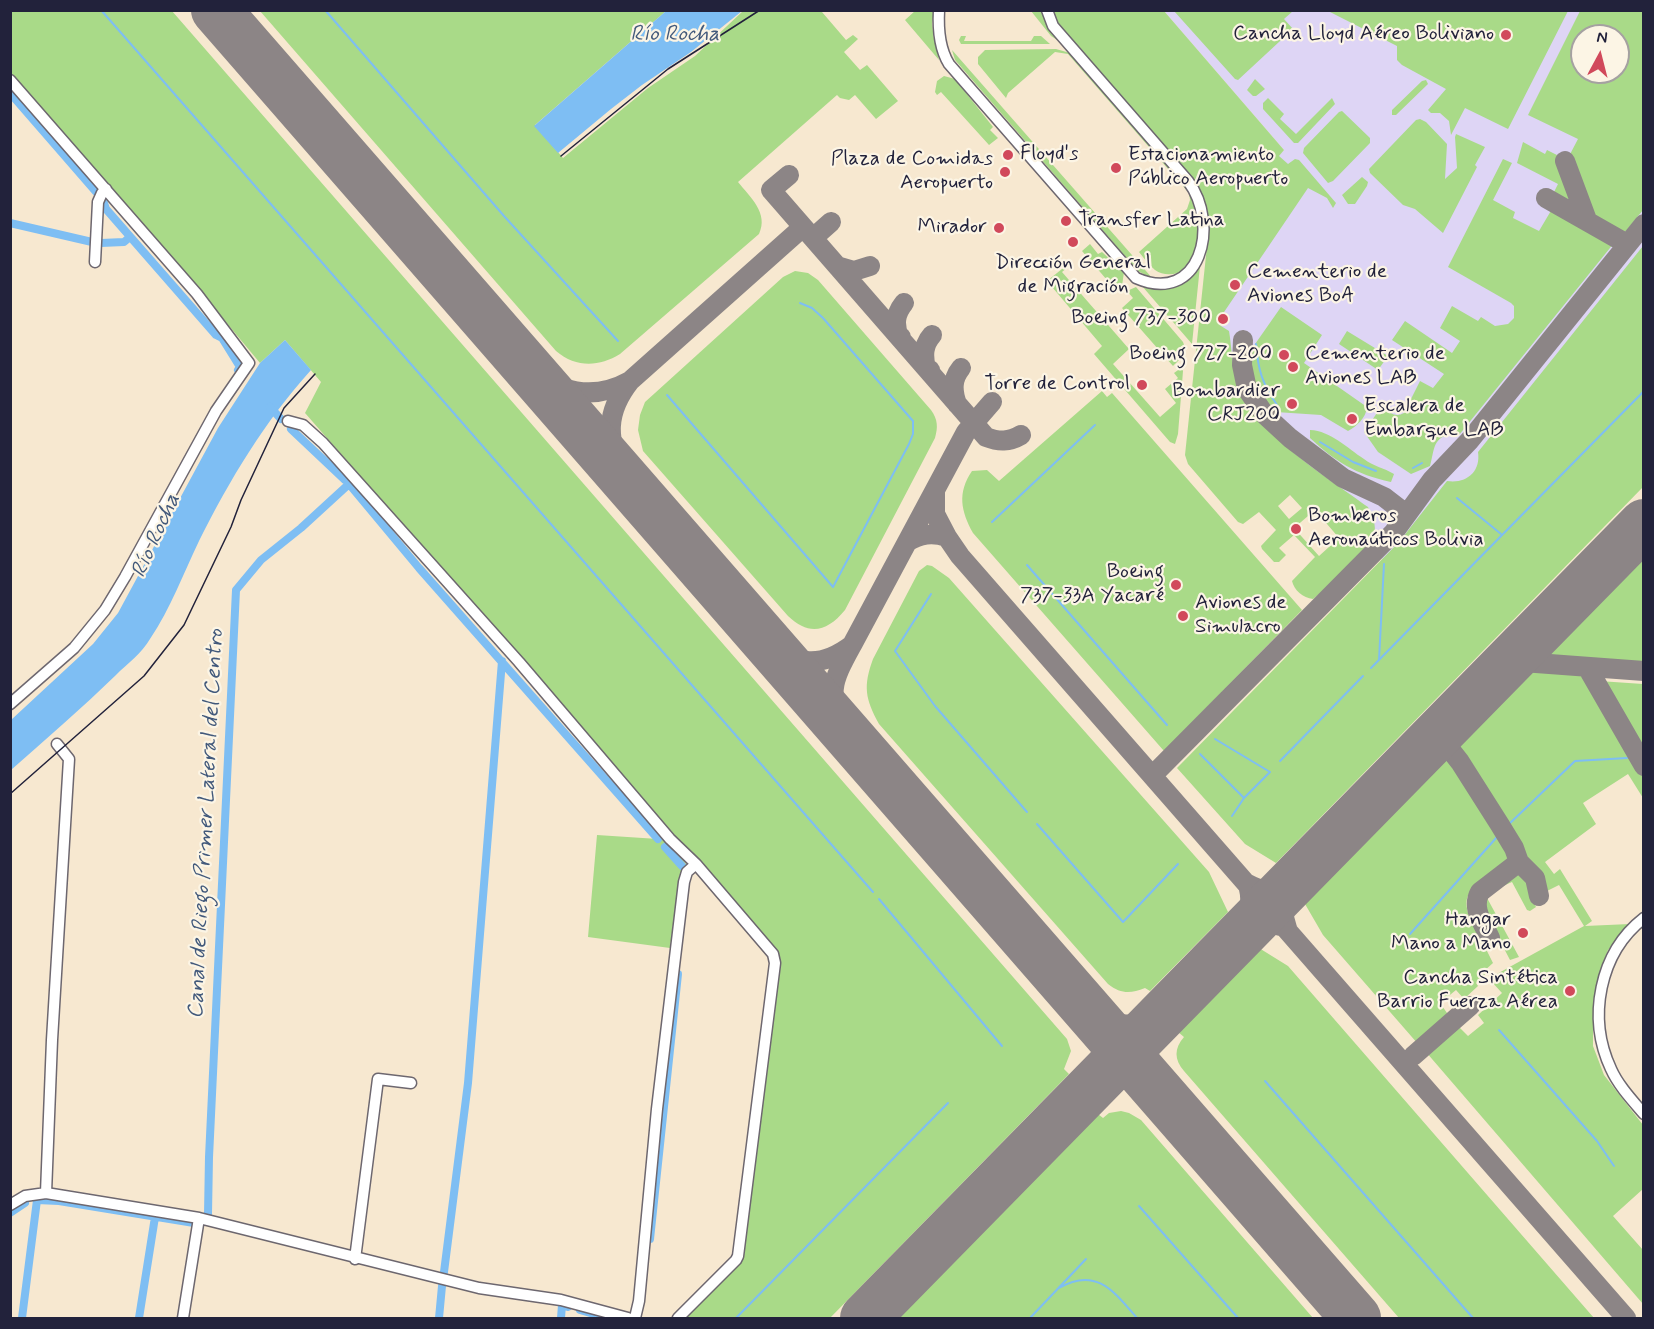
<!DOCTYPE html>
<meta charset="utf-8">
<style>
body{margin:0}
#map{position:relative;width:1654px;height:1329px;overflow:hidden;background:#f7e8d0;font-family:Mynerve,sans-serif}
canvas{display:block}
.frame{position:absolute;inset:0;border:12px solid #22223b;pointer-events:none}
.north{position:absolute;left:1570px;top:24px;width:60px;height:60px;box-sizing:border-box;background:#fcf5e5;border:2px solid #a5a1a1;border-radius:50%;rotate:7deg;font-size:16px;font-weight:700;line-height:24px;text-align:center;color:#22223b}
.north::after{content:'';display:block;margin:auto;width:21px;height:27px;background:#d1495b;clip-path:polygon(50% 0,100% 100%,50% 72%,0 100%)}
</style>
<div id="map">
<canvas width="1654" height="1329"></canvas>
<div class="frame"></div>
<div class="north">N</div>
</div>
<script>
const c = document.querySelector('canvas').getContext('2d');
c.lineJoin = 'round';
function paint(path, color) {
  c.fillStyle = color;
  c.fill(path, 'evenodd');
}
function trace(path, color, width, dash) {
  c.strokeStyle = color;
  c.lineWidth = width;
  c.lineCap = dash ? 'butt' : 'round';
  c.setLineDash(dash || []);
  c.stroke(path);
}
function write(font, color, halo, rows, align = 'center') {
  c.font = font + ' Mynerve,sans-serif';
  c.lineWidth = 4.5;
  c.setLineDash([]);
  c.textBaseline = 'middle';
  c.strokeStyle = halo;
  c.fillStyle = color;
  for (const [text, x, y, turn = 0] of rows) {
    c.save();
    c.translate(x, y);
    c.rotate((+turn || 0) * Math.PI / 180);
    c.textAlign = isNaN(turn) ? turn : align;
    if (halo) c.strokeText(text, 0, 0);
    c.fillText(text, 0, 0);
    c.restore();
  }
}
const built = new Path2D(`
 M1164,11H1643V307L1409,581L1338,523L1197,380L1213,222L1284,150ZM1582,36H1618V72H1582Z`);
const green = new Path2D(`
 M10,11H172L1067,1039L1071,1051L1064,1069L1069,1074L830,1318H682L738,1262L779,961L778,953L305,413L321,382L285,340L260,363L169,254L11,73Z
 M260,11H666L535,125L563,158L648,88L695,56L743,11H823L822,12L846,40L853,35L858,39L844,52L860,70L867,65L898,101L876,119L855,95L849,100L840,98L837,95L738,182C750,197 769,213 759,234L620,354C599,367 576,368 556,351Z
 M915,11H934L932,24L934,39L939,60L905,20Z
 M1031,11H1042L1062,43L1051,36Z
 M1052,11H1164L1284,150L1279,156L1288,164L1295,159L1299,160L1336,203L1333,208L1327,198L1308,188L1220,318L1221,326L1229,331C1232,349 1232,368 1238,386C1251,430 1331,480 1368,507C1372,516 1377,525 1374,535C1372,547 1325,591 1313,599C1303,598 1294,590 1292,581L1315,557L1294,535L1279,548L1286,555L1279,562H1274L1262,549L1261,546L1276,530L1259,512L1243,524L1238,522L1188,464L1185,455L1209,227C1207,209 1203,197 1193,181L1056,22ZM1290,495L1302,508L1289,519L1278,506ZM1315,510L1339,538L1319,556L1294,528Z
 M1174,11H1293L1284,19L1293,29L1238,80L1235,79Z
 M1328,11H1568L1508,129L1465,108L1451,135L1449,121L1440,113H1431L1428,110L1446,89L1402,65L1397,60V46Z
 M1580,11H1643V210L1622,236L1593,218L1567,160L1578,139L1528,115ZM1582,36H1618V72H1582Z
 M961,36H966L964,41H1031L1034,36H1041L1050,44H961L959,40Z
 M1056,49L1070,53L1185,184C1197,205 1211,261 1178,273C1170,275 1162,275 1155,270C1149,265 1144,258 1139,252L1187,209L1190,200L1189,193L1068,54L1055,52L1008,93L1006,98L978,64V57L985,50Z
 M952,50L1153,279L1138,271L955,60Z
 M944,76L955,79L993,127L990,130L998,138L989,145L941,92L937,95L935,92L937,81Z
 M1255,79L1265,89L1256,96H1253L1247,90Z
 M1426,80L1428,84L1396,115H1392V110L1422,81Z
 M1268,98L1284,114L1280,119L1296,134L1332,98L1335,104L1298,143H1294L1263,109V103Z
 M1342,111L1370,138V143L1333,181L1328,183L1303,153L1304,148L1339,112Z
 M1420,119L1426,122L1447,144L1445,179L1457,168L1455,137L1456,134L1485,147L1475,165L1477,167L1443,233L1415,209L1403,205L1370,173L1369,169L1416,120Z
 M1523,142L1545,154L1547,150L1561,157L1573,207L1552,196L1558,184L1517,163Z
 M1503,159L1512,163L1493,200L1515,212L1513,218L1539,231L1552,209L1614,243L1459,435C1432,433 1435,449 1430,466L1411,474L1378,452L1364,432L1381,407C1389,412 1395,418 1404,413L1420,381L1433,388L1444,374L1392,340L1405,321L1452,353L1460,341L1440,328L1452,306L1478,321L1481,317L1495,326L1508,324L1514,318V306L1511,303L1448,267Z
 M1362,177L1368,182L1367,186L1355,204H1348L1342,195Z
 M1090,244L1098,254L1102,252L1124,272L1122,286L1121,284L1113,287L1082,251Z
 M1643,246V487L1276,863L1245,844L1177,768L1399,542L1447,481C1466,484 1481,472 1478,452Z
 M1067,265L1068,267L1062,272L1129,349L1113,364L1160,417L1176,403L1165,389L1178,378L1174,373L1181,368L1183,371L1178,434L1175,444L1170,442L1094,354L1102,346L1047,281Z
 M1200,266L1192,344L1142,286C1166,293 1185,286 1200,266Z
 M795,271L808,273L818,280L931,410C938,420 938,427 935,438L845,610C827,632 809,636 788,616L643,451L638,430L640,415L645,402L655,393L783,277Z
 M1136,287L1183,342C1188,354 1181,358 1173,366L1122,308L1133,298L1127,291Z
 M1281,307L1322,335L1304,363L1367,407C1366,418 1357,426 1348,431L1321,415L1276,412L1266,403L1255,384L1250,361L1253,347Z
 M1347,331L1388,356L1378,370L1339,344Z
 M1102,391L1107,397L1112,393L1302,610L1164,751L973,533C961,511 957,493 972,471L987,470L999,481Z
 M1310,430C1331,431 1347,448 1364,459C1373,466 1384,468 1394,474L1391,482C1355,474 1336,462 1310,438Z
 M1643,557V662L1546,656Z
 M927,565L932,566L949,578L1209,872L1228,912L1150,991L1145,988C1130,994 1121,994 1108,984L879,724C865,699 863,686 873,659L919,571Z
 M1531,671L1588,676L1608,706L1643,775V798L1628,774L1583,803L1596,824L1545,862L1554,874L1560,869L1592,921L1585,926L1630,924L1608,950L1601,968L1593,1006V1046L1604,1075L1643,1125V1189L1613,1216L1643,1250V1304L1426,1052L1453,1029L1460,1028L1468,1036L1484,1023L1478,1015L1502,993L1490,980L1495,975L1584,926L1559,885L1543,893L1539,888L1536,872L1521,856L1494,809L1454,751Z
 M1599,681L1643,684V759Z
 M1450,755L1462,770L1512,852L1511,863C1467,893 1452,890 1483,942L1479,945L1482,951L1486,949L1493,963L1483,972L1485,975L1476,983L1478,986L1464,999L1456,990L1440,1003L1447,1013L1448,1017L1418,1044L1323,935L1305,904Z
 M597,835L658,839L663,837L687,865L680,875L678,885L670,948L588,937Z
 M1519,868L1530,876L1537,897L1532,900L1536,907L1530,911L1527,910L1512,882L1503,886L1501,881Z
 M1486,896L1519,957L1510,960L1497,935L1494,936L1480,908L1481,899Z
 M1259,948L1288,966L1594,1318H1399L1184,1071C1174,1060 1174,1048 1184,1037L1178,1032Z
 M1121,1111L1129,1113L1141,1120L1313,1318H897L1098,1114L1103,1118L1109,1113Z`);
const water = new Path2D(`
 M666,11H742L691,52L642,85L611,109L558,153L534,126Z
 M285,340L311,370C265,421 230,479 199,541C183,574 171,608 150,639C142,653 127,664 116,675C82,708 46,739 11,770V720L93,644L118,613L218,428L260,363Z`);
const stream = new Path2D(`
 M101,10L873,892
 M325,10L504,216L618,341
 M1256,344C1258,370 1262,383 1277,405
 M667,395L833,587L909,444L913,434V421L823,318L812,308L800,303
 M1320,442L1353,462L1376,471
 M1413,468L1422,463
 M1457,498L1501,534
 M992,522L1095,425
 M1027,565L1167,725
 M931,594L895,651L935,706L1027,812
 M1379,660L1384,564
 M1371,668L1644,391
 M1215,739L1270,772L1244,798L1232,816
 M1200,754L1244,798
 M1280,761L1363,676
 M1037,824L1123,922L1178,864
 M1507,826L1575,761L1627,758
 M879,899L1002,1046
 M1410,934L1497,837
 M1499,1030L1597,1141L1614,1166
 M1265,1081L1473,1318
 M1139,1206L1238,1318
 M1059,1288C1097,1266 1115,1293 1137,1318
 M736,1318L948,1103
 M1030,1318L1086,1259`);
const canal = new Path2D(`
 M10,93L96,192
 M104,203L106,209L216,335L222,338L240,367L238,370
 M10,223L92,242
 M101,243L124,242L130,237
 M270,407L281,419
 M291,429L345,480
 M665,847L682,866
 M10,1213L25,1203
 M208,1214L209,1157L236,590L261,560L301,528L349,484L419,568L658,839
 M650,1239L678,974
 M444,1272L468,1083L502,661
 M580,1310L607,1318
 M22,1318L37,1200L59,1201L194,1223
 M139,1318L155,1217
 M439,1318L442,1286
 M561,1318L562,1305L568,1307`);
const taxiway = new Path2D(`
 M230,10L234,31
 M1565,161L1587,220
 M789,175L771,190L986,437C999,442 1009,442 1021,435
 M1546,198L1627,244
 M813,238L831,222
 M837,266L854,271L870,266
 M901,337H899C894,324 895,314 904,303
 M1243,340L1242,365L1247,389L1265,415L1290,438L1343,478L1384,497L1406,514
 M526,367C559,392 592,402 630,381C604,414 608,438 621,476
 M930,370L926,368C923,356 923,345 932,335
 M630,381L803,227
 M957,404C952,390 952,379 961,368
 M947,537L960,556L1626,1318
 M907,542C920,534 932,532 947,537L935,514V492
 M766,643C798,665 820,669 852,645C830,685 827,693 847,735
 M852,645L966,432L992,402
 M1509,661L1644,671
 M1587,667L1644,766
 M1438,734L1460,762L1500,825L1514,848L1519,862L1480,892C1471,908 1483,923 1490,938
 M1153,775L1394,532L1432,480L1470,440L1644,224
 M1519,862L1535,878L1539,896
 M1248,884C1253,904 1250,917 1241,935C1256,924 1268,921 1287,928
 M1248,884C1263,893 1276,890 1291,884C1283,900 1281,911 1287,928
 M1089,1013C1128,1034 1145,1025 1177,1000
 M1413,1056L1470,1006
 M1153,1087C1142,1064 1145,1046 1154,1023`);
const runway = new Path2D(`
 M216,10L1356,1318
 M865,1318L1644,524`);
const minor = new Path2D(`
 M939,10C938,28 939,48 949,64L1136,278C1200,306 1221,225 1188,181L1053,26L1047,10
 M10,80L197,294L249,363L216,411L125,577L105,610L74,648L10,704
 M95,262L98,202L102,193L106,189
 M288,421L303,425L323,443L519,662L670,839L696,864L773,954L775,963L738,1256L736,1260L678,1318
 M1644,918C1599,953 1587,1018 1611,1069C1618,1085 1632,1100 1644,1114
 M46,1193L52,1040L69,759L57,744
 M10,1205L25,1196L46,1193L199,1218L479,1288L561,1300L628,1318
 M355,1259L378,1079L411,1083
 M183,1318L199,1218
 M635,1318L639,1301L657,1109L684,882L687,872L696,864`);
const tram = new Path2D(`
 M561,156L668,69L760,10
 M10,794L144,676L184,625L231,527L241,500L284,408L315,374`);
const markers = [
 [1506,35,6,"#d1495b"],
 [1008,155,6,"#d1495b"],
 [1116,168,6,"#d1495b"],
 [1005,172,6,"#d1495b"],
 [1066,221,6,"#d1495b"],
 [999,228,6,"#d1495b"],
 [1073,242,6,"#d1495b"],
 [1235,285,6,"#d1495b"],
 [1223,319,6,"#d1495b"],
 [1284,355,6,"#d1495b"],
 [1293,367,6,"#d1495b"],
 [1142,385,6,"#d1495b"],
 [1292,404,6,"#d1495b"],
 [1352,419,6,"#d1495b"],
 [1296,529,6,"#d1495b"],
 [1176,585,6,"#d1495b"],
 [1183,616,6,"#d1495b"],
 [1523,933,6,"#d1495b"],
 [1570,991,6,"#d1495b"]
];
const poiNames = [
 ["Cancha Lloyd Aéreo Boliviano",1494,35],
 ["Floyd's",1020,155,"left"],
 ["Estacionamiento",1128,156,"left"],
 ["Público Aeropuerto",1128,180,"left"],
 ["Plaza de Comidas",993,160],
 ["Aeropuerto",993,184],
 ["Transfer Latina",1078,221,"left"],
 ["Mirador",987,228],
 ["Dirección General",1073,264,"center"],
 ["de Migración",1073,288,"center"],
 ["Cementerio de",1247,273,"left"],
 ["Aviones BoA",1247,297,"left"],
 ["Boeing 737-300",1211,319],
 ["Boeing 727-200",1272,355],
 ["Cementerio de",1305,355,"left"],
 ["Aviones LAB",1305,379,"left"],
 ["Torre de Control",1130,385],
 ["Bombardier",1280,392],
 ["CRJ200",1280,416],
 ["Escalera de",1364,407,"left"],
 ["Embarque LAB",1364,431,"left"],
 ["Bomberos",1308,517,"left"],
 ["Aeronaúticos Bolivia",1308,541,"left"],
 ["Boeing",1164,573],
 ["737-33A Yacaré",1164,597],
 ["Aviones de",1195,604,"left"],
 ["Simulacro",1195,628,"left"],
 ["Hangar",1511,921],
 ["Mano a Mano",1511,945],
 ["Cancha Sintética",1558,979],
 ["Barrio Fuerza Aérea",1558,1003]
];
const waterNames = [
 ["Río Rocha",675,35],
 ["Río Rocha",157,536,-66],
 ["Canal de Riego Primer Lateral del Centro",207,824,-87]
];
paint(built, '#ded5f5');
paint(green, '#a9da88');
paint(water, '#7ebef3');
trace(stream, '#7ebef3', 2);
trace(canal, '#7ebef3', 8);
trace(taxiway, '#8c8586', 20);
trace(runway, '#8c8586', 50);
trace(minor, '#6d676f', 13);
trace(minor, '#fff', 10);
trace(tram, '#22223b', 1.5);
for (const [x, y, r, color] of markers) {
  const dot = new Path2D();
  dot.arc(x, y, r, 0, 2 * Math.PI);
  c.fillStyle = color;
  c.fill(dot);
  trace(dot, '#fcf5e5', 2);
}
write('21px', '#22223b', '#fcf5e5', poiNames, 'right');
write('italic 22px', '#42597b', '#fcf5e5', waterNames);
</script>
